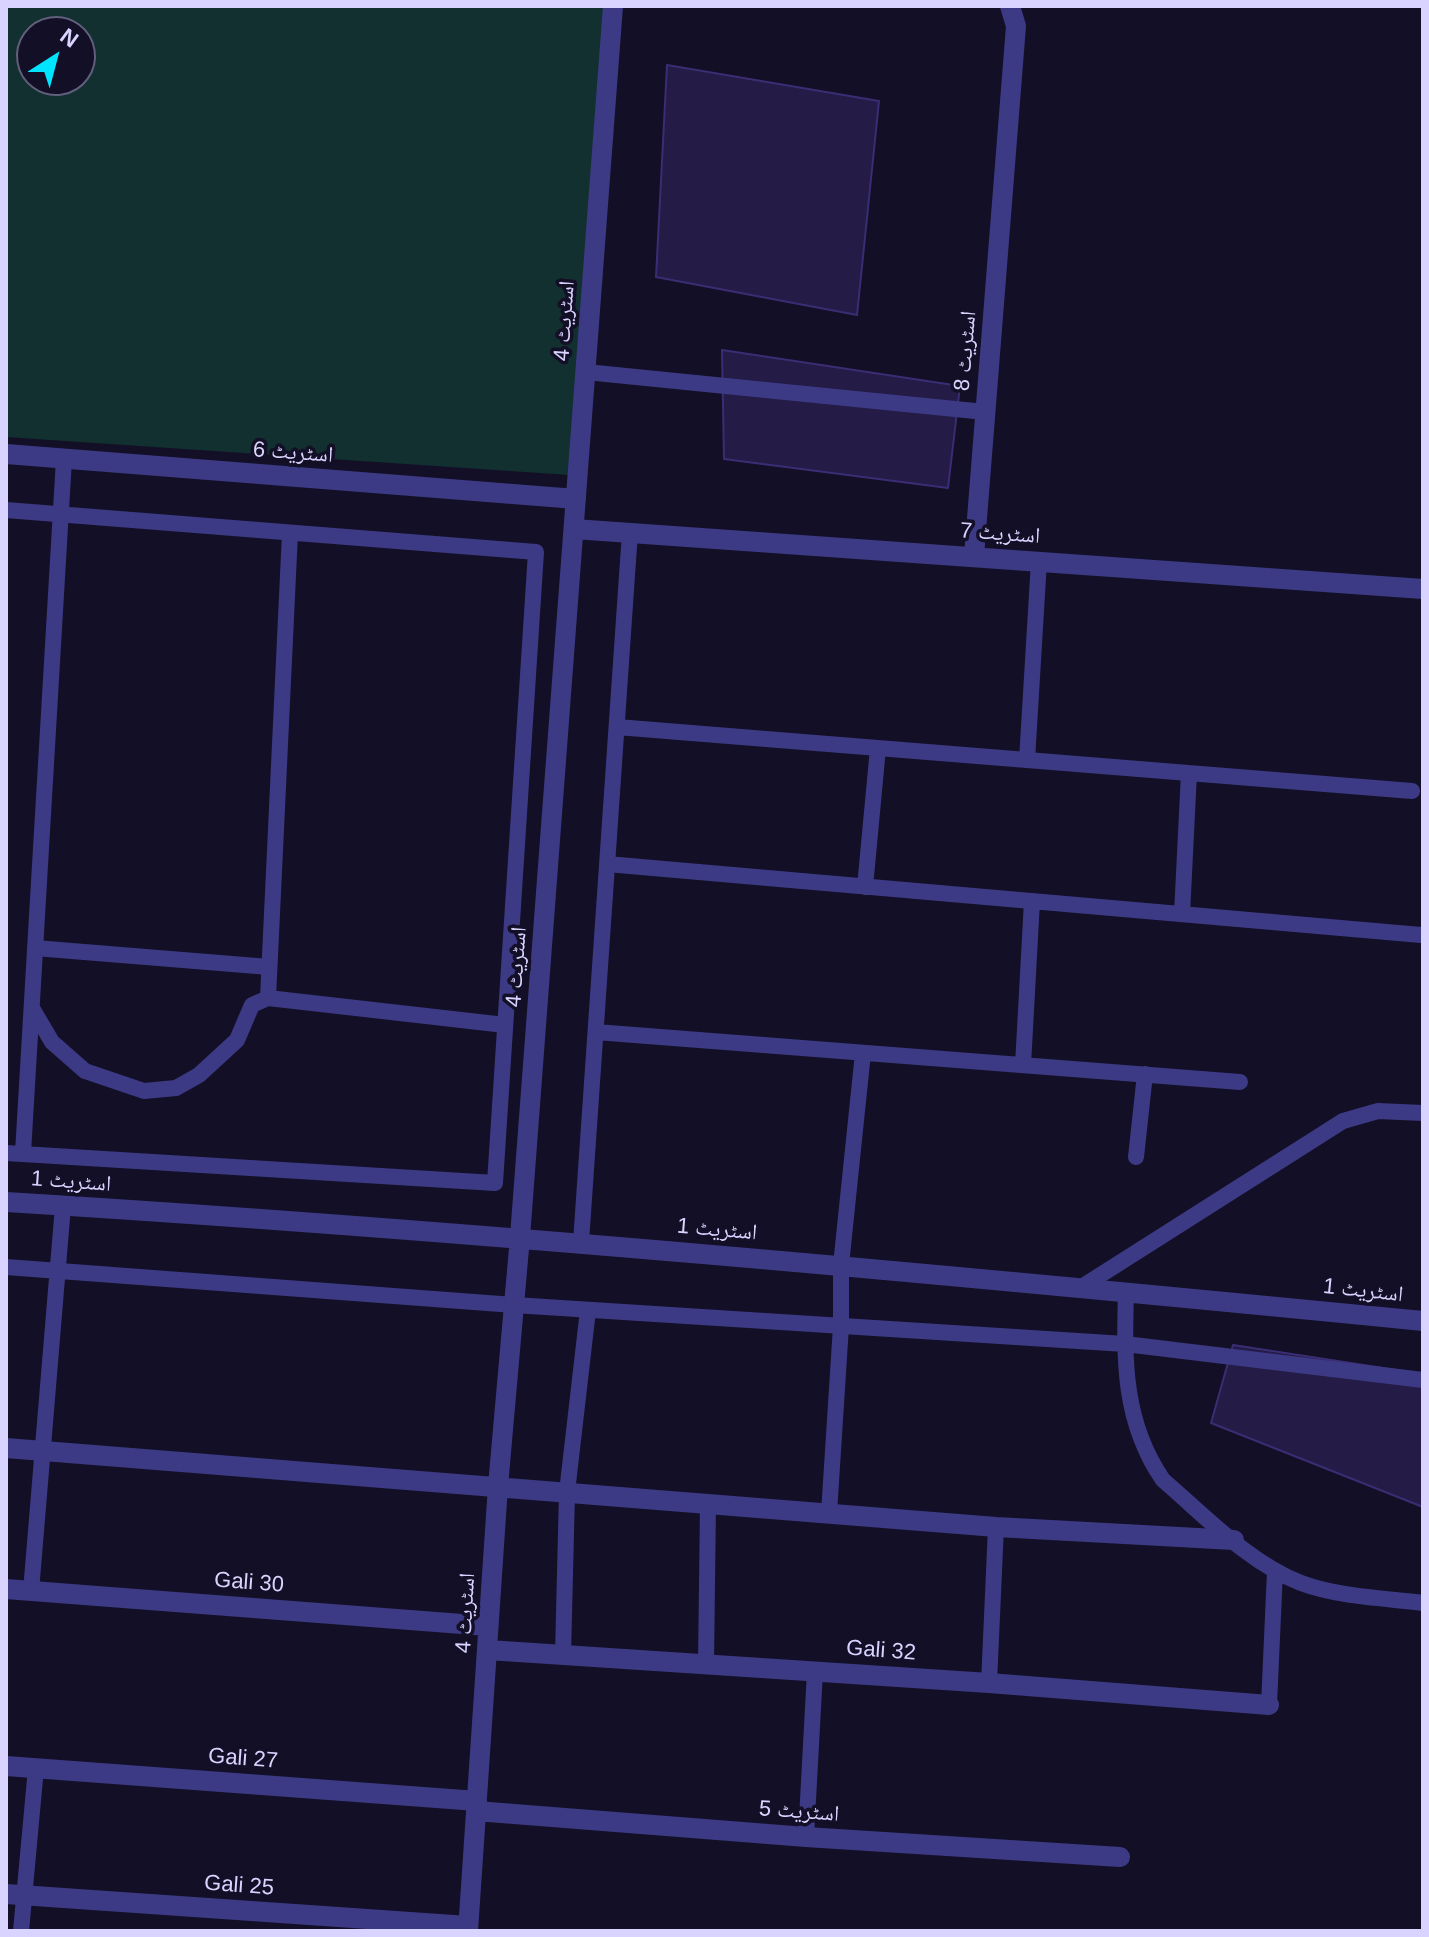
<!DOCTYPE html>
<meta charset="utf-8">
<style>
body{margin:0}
#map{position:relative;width:1429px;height:1937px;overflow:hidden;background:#130f26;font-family:Helvetica,sans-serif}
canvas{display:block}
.frame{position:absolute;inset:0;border:8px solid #d9d4ff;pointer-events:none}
.north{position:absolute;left:16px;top:16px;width:80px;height:80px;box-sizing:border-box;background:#130f26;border:2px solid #625e7d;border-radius:50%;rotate:36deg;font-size:22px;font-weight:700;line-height:32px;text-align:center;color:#d9d4ff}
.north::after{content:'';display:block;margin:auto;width:28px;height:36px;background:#00e5ff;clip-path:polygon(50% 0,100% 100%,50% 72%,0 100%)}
</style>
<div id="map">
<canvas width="1429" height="1937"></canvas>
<div class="frame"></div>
<div class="north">N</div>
</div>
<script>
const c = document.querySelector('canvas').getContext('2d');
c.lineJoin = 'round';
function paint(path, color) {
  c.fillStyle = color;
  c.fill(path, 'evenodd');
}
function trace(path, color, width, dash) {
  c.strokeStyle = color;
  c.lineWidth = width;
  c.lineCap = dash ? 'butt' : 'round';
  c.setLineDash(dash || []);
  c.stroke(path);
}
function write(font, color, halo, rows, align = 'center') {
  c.font = font + ' Helvetica,"Noto Naskh Arabic",sans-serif';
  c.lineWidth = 7;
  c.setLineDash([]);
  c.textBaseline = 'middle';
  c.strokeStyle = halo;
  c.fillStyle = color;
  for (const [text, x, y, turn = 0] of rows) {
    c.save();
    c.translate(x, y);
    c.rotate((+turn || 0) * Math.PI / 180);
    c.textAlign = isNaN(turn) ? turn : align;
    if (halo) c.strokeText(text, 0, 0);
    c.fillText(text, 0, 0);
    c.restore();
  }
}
const green = new Path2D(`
 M6,6H613L569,475L6,437ZM32,32H80V80H32Z`);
const building = new Path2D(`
 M667,65L879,101L857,315L656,277Z
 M722,350L960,386L948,488L724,459Z
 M1233,1345L1423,1374V1507L1211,1423Z`);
const service = new Path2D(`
 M586,372L985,412
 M6,510L536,552L495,1183L6,1153
 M617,727L1412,791
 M1027,760L1039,561
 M607,864L1421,935
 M865,887L878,748
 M1182,914L1189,773
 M35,948L269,967
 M268,998L290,533
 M32,1008L52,1042L85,1071L144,1091L176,1088L199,1075L237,1040L252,1005L268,998L505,1025
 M596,1032L1240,1082
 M1023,1065L1032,901
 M23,1153L64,459
 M1136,1157L1145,1074
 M581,1242L630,532
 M6,1267L514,1305L1125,1344L1423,1380
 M1080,1288L1343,1121L1378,1111L1423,1113
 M1126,1292C1124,1360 1123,1422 1163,1480C1205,1516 1249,1563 1301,1583C1339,1597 1384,1598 1423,1603
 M829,1513L841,1326V1265L863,1053
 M31,1591L63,1206
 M563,1655L567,1492L588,1310
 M706,1664L708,1503
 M989,1683L996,1527
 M1269,1705L1275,1571
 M806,1837L815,1671
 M21,1931L36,1768`);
const minor = new Path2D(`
 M6,454L576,499
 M574,529L1423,589
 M974,556L1016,26L1010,6
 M6,1202C479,1231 951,1275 1423,1321
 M6,1448L996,1527L1234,1540
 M6,1589L488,1626
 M488,1650L989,1683L1269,1705
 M6,1766L477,1801
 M476,1811L806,1837L1120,1857
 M6,1894L468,1926
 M468,1931L498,1486L520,1237L613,6`);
const streetNames = [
 ["اسٹریٹ 4",565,321,-86],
 ["اسٹریٹ 8",966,351,-85],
 ["اسٹریٹ 6",293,453,4],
 ["اسٹریٹ 7",1000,534,4],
 ["اسٹریٹ 4",517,967,-86],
 ["اسٹریٹ 1",71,1182,4],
 ["اسٹریٹ 1",717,1230,5],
 ["اسٹریٹ 1",1363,1291,6],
 ["Gali 30",249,1583,4],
 ["اسٹریٹ 4",466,1613,-87],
 ["Gali 32",881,1651,4],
 ["Gali 27",243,1759,4],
 ["اسٹریٹ 5",799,1812,4],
 ["Gali 25",239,1886,4]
];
paint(green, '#12302f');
paint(building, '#241b47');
trace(building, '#3b2d73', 2);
trace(service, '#3d3a85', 16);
trace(minor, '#3d3a85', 20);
write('22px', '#d9d4ff', '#130f26', streetNames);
</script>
